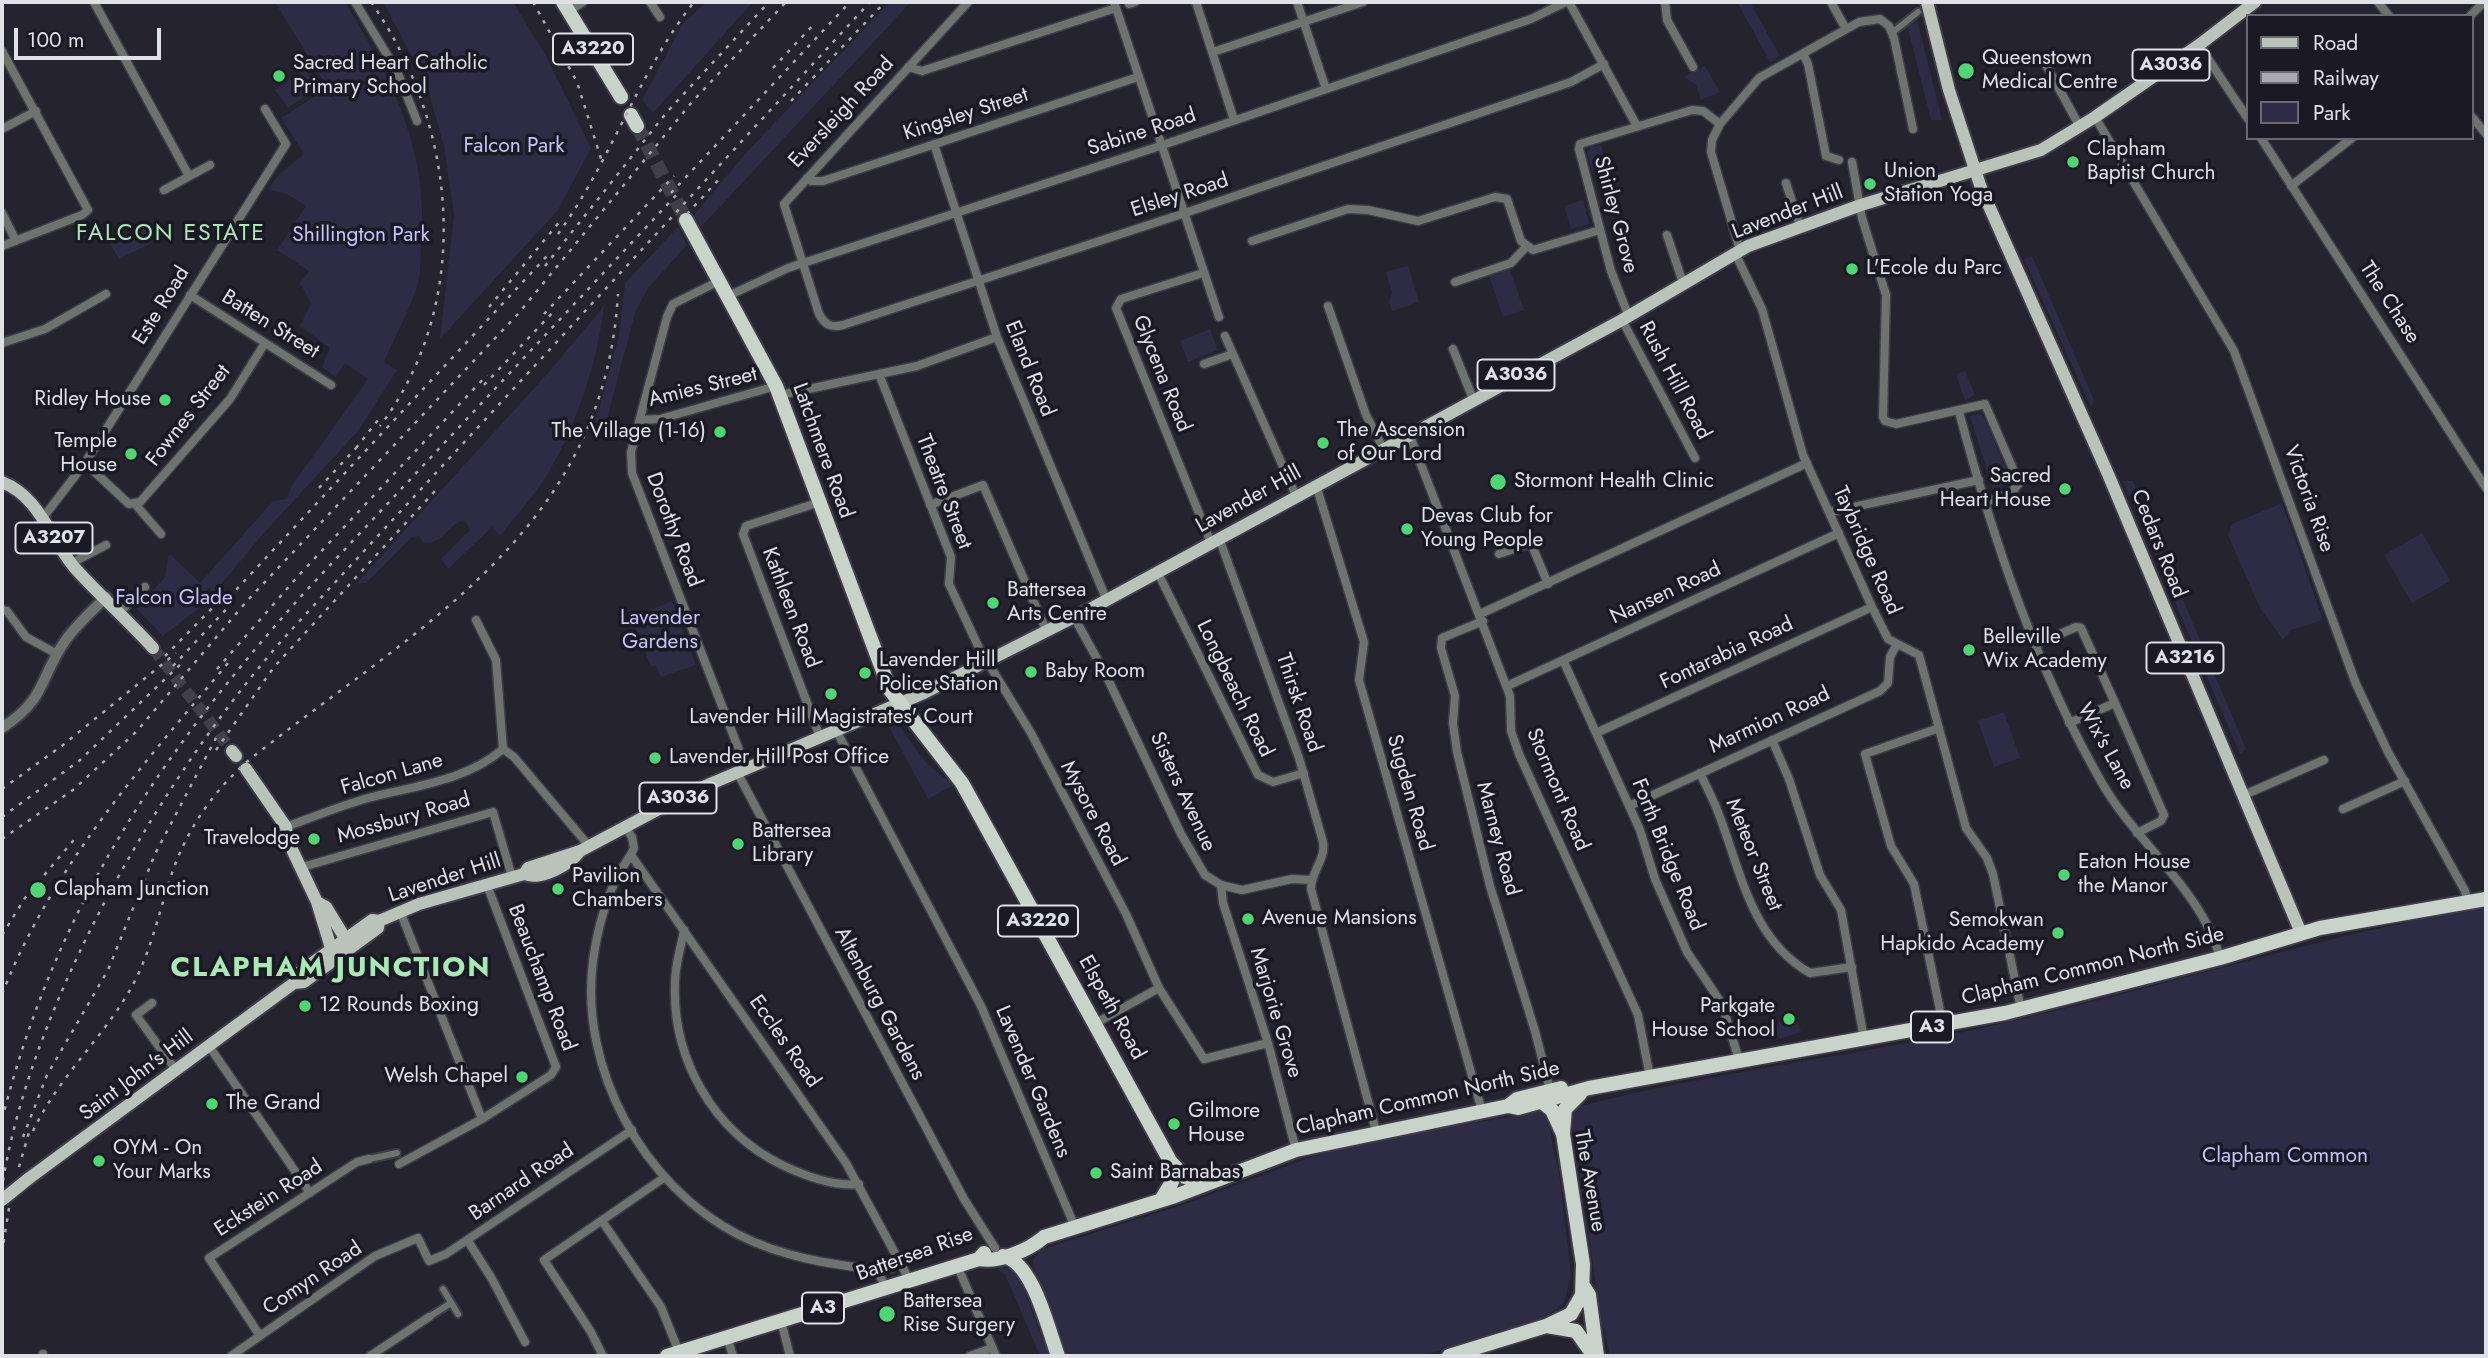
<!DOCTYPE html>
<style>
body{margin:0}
#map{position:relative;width:2488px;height:1358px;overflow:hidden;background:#24232e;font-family:Jost,sans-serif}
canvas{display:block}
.frame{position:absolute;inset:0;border:4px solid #e0e0e7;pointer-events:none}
.legend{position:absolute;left:2246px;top:14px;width:228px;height:126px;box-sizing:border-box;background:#1b1924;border:2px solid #6a6972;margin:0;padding:9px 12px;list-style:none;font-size:21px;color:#e0e0e7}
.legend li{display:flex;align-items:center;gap:14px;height:35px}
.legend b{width:35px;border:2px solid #6a6972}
.scale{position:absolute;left:14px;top:28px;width:147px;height:32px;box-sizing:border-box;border:4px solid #e0e0e7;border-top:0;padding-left:9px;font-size:21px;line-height:24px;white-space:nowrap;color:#e0e0e7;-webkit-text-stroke:5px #1b1924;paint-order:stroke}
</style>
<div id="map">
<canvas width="2488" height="1358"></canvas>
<div class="frame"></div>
<ul class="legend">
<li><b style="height:9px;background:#b9c3ba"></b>Road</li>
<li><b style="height:9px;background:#aaa9b2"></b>Railway</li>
<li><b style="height:19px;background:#2e2b45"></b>Park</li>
</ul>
<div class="scale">100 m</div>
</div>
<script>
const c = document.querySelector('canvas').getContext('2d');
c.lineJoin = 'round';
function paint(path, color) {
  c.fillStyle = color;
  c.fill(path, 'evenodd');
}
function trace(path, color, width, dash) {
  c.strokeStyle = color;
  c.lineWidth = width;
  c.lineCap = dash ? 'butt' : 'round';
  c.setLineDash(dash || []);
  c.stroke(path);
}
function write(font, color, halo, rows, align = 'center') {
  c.font = font + ' Jost,sans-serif';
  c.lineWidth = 7;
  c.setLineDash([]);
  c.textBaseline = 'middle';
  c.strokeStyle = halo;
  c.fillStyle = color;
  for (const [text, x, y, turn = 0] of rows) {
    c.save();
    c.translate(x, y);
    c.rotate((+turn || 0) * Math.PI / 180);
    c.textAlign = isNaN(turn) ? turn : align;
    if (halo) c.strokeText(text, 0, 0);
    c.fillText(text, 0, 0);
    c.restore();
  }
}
const green = new Path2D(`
 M275,2H345C392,81 430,151 421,246C420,258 421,272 418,283C410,310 395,336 384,362L397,370L358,431L263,534L214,593L209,588L195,603L199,608L163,636L136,608L165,577L168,556L170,554L200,583L273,501L287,499L291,487L368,379L345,363L335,377L322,367L330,348L300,326L311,303L300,283L309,271L277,250L306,206L287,194L268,189L279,174L304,154L281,118L326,89L337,103Z
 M383,2H513L546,56L591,148L558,210L440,339L454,215L444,146L426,83Z
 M706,2H753L653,113L642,100L682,25Z
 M890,2H911L701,227L694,215L745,154Z
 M1737,2H1750L1780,56L1770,62Z
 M1917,20L1942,120H1931L1907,25Z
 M1705,66L1720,92L1701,100L1696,85L1684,77Z
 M305,69L318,88L288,108L275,90Z
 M1601,145L1607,167L1592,171L1587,152L1591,147Z
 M1583,200L1589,224L1571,229L1564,206Z
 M143,226L152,243L119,259L110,243Z
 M678,227L687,245L649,287L636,310L605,426L595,423L619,336L625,283Z
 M2032,256L2094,400L2091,407L2024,259Z
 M1408,266L1419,302L1392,311L1389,301L1392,293L1386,272Z
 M1510,269L1524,310L1503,317L1489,276Z
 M604,306C597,364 577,424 547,475C534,496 516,516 500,536L492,527L448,569L441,559L470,530L466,523L460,521C446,529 440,546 423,542L419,536L412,537L366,583L356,584L547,374Z
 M1210,329L1218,350L1188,362L1180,341Z
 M1965,371L1975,394L1965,401L1956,374Z
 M1979,414L1984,417L2010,479L2009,484L1993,490L1970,416Z
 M2123,481H2133L2246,749L2240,754Z
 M2282,503L2323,620L2291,630L2283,640L2260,608L2228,535L2232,524Z
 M2422,533L2450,581L2412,603L2384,555Z
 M672,601L696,665L661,677L656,666L651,667L631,617Z
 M2004,712L2020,758L1994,767L1978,721Z
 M888,725L900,727L928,765L954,785L928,799Z
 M2486,907V1356H1610L1600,1314L1573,1126L1574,1110L1580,1106C1717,1071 1858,1056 1995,1025C2161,988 2321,935 2486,907Z
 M1795,1016L1801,1032L1779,1039L1773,1024Z
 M1537,1112L1544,1114L1549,1125L1560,1179L1571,1274L1564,1303L1543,1318L1421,1356H1067L1034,1271L1033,1260L1040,1250L1185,1204L1317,1155L1394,1137Z
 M1002,1267L1012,1269L1018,1275L1049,1356H1040L1005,1274L997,1269Z`);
const primaryTunnel = new Path2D(`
 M153,648L232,751`);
const trunkTunnel = new Path2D(`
 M637,126L686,220`);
const pedestrian = new Path2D(`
 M1893,32L1918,12
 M369,1159L397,1153
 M443,1289L458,1314
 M429,1317L451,1303`);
const minor = new Path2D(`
 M94,2L189,176
 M355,2L397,71L417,121
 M650,2L660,17
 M968,2L784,204L819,314C825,325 831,328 843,325L1182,214L1571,82L1604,64
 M1114,2L1219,317
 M1196,2L1234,120
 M1297,2L1326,89
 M1569,2L1637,126
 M1665,2L1667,20L1693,67
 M1831,2L1846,29
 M2378,2L2389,16
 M1129,4L1135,2
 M569,11L583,2
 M2470,16L2484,2
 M2199,45L2248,119
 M2,51L88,210L82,215L2,246
 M1213,52L1363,2
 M1803,54L1808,64L1826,156L1839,160
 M2046,65L2080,127
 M908,67L922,71L1116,8
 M2095,117L2234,351L2356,684L2388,752L2465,891L2468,902
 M2472,117L2486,134
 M2,129L36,111
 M2261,138L2486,488
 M934,144L997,337L1107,601
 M1852,162L1862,218L1886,295L1883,417L1885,421L1896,424L1985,404L2019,483L2012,492L1986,502
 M807,178L811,181H823L1138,77
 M1786,183L1800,226
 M2291,186L2352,138
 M164,190L210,165
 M2,213L16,241
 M1667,235L1683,283
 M1252,241L1348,209L1368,210L1418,221L1495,197L1507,199L1521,241L1533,250L1600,230
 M1740,250L1711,152L1712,140L1720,124L1759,78L1859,22L1880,19L1889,26L1894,38L1913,129
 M1735,253L1762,309L1803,455L1872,607L1888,639L1919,655L1966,828L1987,858L1993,874L2021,1009
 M1203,273L1121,299L1116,308L1211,543
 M719,281L673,304L667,317L631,452L632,473L746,768
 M1455,282L1511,263L1526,247
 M190,295L331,385
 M728,296L788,268L1160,146L1531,19L1566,2
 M1328,306L1366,415L1384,450
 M1629,317L1611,271L1579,149L1580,144L1692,110L1703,111L1720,124
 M1622,320L1695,458
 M1225,336L1296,496
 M2,343L45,329L106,294
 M1453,349L1473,399
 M1204,364L1233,354
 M879,374L951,557L949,584L979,648L1031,733L1126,914L1159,988L1096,1023
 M780,395L917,366L997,337
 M1959,412C1993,539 2036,668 2102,783C2135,841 2204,893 2220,958
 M641,420L660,419L776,386
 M1410,436L1510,696L1511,731L1519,754L1638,1015L1650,1077
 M85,463L129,504L140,502L230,399L265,343
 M1316,485L1364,642L1359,680L1482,1111
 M135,504L161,534
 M930,505L983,485L1046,630
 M1830,512L1979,480
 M42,519L85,463L286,144L265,109
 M1219,538L1299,758L1323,842C1326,860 1311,871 1311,889L1376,1131
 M1499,554L1531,543L1548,584
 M72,563L106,545
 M1158,573L1258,775L1273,782L1304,773
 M2,610L7,611L26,637L57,654
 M120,612L145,587
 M1480,614L1807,463
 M1074,617L1106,675L1181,834L1205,875L1221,885L1242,890L1292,879L1311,880
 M476,620L496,660L503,749
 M1483,621L1442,638L1441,648L1455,696L1453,723L1457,752L1490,886L1535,1031L1550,1090
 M2037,644L2076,627L2081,628L2115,703
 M1563,660L1640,830L1655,879L1687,952L1722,1004L1739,1060
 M1507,686L1839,533
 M2069,723L2115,703L2164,815L2161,821L2137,833
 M1939,728L1865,754L1891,846L1914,884L1943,1025
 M836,730L981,1006L1075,1227
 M1596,733L1872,607
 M820,737L743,534L746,526L820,502
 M1772,740L1789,779L1820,875L1841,910L1864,1039
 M503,749L514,757L589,846
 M737,772L964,1199L995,1248
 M1700,773C1705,784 1711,795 1716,807C1740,866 1749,938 1810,973L1852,967
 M2244,795L2324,760
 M1629,806L1880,691L1888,683L1890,657L1897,644
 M2343,809L2405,781
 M286,827C313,817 340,806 368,798C414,786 466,781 503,749
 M625,827L632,837L634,848C630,858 623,865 618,875C605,902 597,931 593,961C579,1068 643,1186 739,1235C782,1257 829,1264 877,1270L886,1288
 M631,855L846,1163L910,1281
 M299,868L493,812L512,877
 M1221,885L1223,903L1268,1043L1296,1150
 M400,911L482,1119
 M684,930C681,948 675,964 675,983C672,1059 713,1131 782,1165C805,1176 833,1187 859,1184
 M1159,988L1204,1059L1268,1043
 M152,1003L136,1015L176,1070
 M209,1046L310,1193
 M399,1164L482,1119L551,1075L556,1067L487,885
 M602,1221L661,1307L679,1352
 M468,1241L492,1279L525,1342
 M957,1265L996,1356
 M877,1270L892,1268L895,1257
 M781,1321L790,1356
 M260,1336L209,1258L357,1162L369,1159
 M727,1337L733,1356
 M43,1356V1354
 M231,1356L375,1256L418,1238L429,1261L446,1254L632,1130
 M370,1356L429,1317
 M603,1356L591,1332L544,1260L665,1177
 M970,1356L992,1348`);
const tertiary = new Path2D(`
 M2,728C47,698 38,681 65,641C76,625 92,611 106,597`);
const primary = new Path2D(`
 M1927,2L1949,90L1981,188L2108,474L2301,933
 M2,482C39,496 50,538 74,567C99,595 128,620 153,648
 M232,751L236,756
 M246,769L286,827L287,839L317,902L331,948
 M524,874L528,868L580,851L689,793L924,693L1092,608L1622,320L1748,246L1861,205L2041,150L2095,117L2199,45L2255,2
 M317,902L326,907L348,943
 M294,983L297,974L372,920L379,921L419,904L524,874C542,881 570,864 580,851
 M28,1179L283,991L294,983L304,982L378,928L379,921`);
const trunk = new Path2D(`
 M563,2L621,97
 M631,115L637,126
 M686,220L776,386L890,690L962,783L1169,1159L1172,1182L1161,1200
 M1508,1106L1518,1108L1589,1088L2005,1013L2220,958L2320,928L2486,899
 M1563,1133L1565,1109L1580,1094
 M1169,1160L1185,1177L1204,1183
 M1003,1256C1033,1262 1048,1329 1058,1356
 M979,1259C999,1263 1029,1250 1044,1237L1175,1196L1296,1150L1508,1106L1517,1099L1561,1088
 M1584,1287L1589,1295L1597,1356
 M1547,1326L1576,1331L1594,1356
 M667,1356L979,1259L984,1253
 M1449,1356L1546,1326L1571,1314L1582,1295L1583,1264L1563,1134L1552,1110L1538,1099`);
const rail = new Path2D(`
 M371,2C458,126 474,302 380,426
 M533,2L577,82L603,165
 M773,68L816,22
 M791,101L885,2
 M671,193L850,2
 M687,214L722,176
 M558,234C611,161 638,73 694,2
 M545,266L667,112L769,2
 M489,307L561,220
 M544,314L674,176
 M484,385L556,309
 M356,448L382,415
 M319,488L357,447
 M222,605L547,256
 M165,656L226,594
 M173,666L233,602
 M217,669L299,575L487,375
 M216,750L274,667L435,491
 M2,789L63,745L176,653
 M2,817L79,761L183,662
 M2,839L73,790L137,731L246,602L518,314L692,102L786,2
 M2,935L25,898L78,835
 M2,994C53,866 140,768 228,663
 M2,1120C55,908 161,753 304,593L680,191
 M33,1131C58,1078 101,1040 130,990C150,955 158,916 170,879C185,832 212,792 249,760C416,627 604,533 618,294
 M23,1137L47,1075L108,970L155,854L216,738
 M19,1167L30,1129
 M3,1181C33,997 169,765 293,628L870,2
 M2,1253L9,1208`);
const primaryBridge = new Path2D(`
 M2,1200L28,1179`);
const markers = [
 [1966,71,9,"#4ed675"],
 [279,76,7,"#4ed675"],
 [2073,162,7,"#4ed675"],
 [1870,184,7,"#4ed675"],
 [1852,269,7,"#4ed675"],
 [165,400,7,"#4ed675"],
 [720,432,7,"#4ed675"],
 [1323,443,7,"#4ed675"],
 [131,454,7,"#4ed675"],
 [1498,482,9,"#4ed675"],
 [2065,489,7,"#4ed675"],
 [1407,529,7,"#4ed675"],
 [993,603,7,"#4ed675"],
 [1969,650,7,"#4ed675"],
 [1031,672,7,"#4ed675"],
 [865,673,7,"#4ed675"],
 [831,694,7,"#4ed675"],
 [655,758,7,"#4ed675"],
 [314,839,7,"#4ed675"],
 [738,844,7,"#4ed675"],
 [2064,875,7,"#4ed675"],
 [558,889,7,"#4ed675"],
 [38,890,9,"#4ed675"],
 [1248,919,7,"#4ed675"],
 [2058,933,7,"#4ed675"],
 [305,1006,7,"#4ed675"],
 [1789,1019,7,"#4ed675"],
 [522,1077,7,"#4ed675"],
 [212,1104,7,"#4ed675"],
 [1174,1124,7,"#4ed675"],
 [99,1161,7,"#4ed675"],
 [1096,1173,7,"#4ed675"],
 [887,1314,9,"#4ed675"]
];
const shields = [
 [593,49,80],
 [2171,65,77],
 [1516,375,77],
 [54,538,77],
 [2185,658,77],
 [678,798,77],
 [1038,921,80],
 [1932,1027,42],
 [823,1308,42]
];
const shieldNames = [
 ["A3220",593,49],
 ["A3036",2171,65],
 ["A3036",1516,375],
 ["A3207",54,538],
 ["A3216",2185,658],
 ["A3036",678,798],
 ["A3220",1038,921],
 ["A3",1932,1027],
 ["A3",823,1308]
];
const poiNames = [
 ["Queenstown",1982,59],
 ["Medical Centre",1982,83],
 ["Sacred Heart Catholic",293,64],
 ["Primary School",293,88],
 ["Clapham",2087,150],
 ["Baptist Church",2087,174],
 ["Union",1884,172],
 ["Station Yoga",1884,196],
 ["L'Ecole du Parc",1866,269],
 ["Ridley House",151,400,"right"],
 ["The Ascension",1337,431],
 ["of Our Lord",1337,455],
 ["The Village (1-16)",706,432,"right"],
 ["Temple",117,442,"right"],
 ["House",117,466,"right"],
 ["Sacred",2051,477,"right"],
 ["Heart House",2051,501,"right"],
 ["Stormont Health Clinic",1514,482],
 ["Devas Club for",1421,517],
 ["Young People",1421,541],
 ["Battersea",1007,591],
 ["Arts Centre",1007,615],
 ["Belleville",1983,638],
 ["Wix Academy",1983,662],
 ["Lavender Hill",879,661],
 ["Police Station",879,685],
 ["Baby Room",1045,672],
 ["Lavender Hill Magistrates' Court",831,718,"center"],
 ["Lavender Hill Post Office",669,758],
 ["Battersea",752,832],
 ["Library",752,856],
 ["Travelodge",300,839,"right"],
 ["Eaton House",2078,863],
 ["the Manor",2078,887],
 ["Pavilion",572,877],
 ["Chambers",572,901],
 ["Clapham Junction",54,890],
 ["Avenue Mansions",1262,919],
 ["Semokwan",2044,921,"right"],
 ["Hapkido Academy",2044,945,"right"],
 ["12 Rounds Boxing",319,1006],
 ["Parkgate",1775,1007,"right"],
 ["House School",1775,1031,"right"],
 ["Welsh Chapel",508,1077,"right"],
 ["The Grand",226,1104],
 ["Gilmore",1188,1112],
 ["House",1188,1136],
 ["OYM - On",113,1149],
 ["Your Marks",113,1173],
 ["Saint Barnabas",1110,1173],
 ["Battersea",903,1302],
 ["Rise Surgery",903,1326]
];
const streetNames = [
 ["Eversleigh Road",842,113,-47],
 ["Kingsley Street",966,115,-18],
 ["Sabine Road",1142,133,-18],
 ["Elsley Road",1180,196,-18],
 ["Lavender Hill",1788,213,-21],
 ["Shirley Grove",1615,215,75],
 ["The Chase",2389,303,57],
 ["Este Road",162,306,-58],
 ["Batten Street",270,325,32],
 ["Eland Road",1029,369,68],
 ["Glycena Road",1161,374,68],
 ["Rush Hill Road",1674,381,62],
 ["Amies Street",703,388,-14],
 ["Fownes Street",189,416,-52],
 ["Latchmere Road",822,451,70],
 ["Theatre Street",943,492,69],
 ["Victoria Rise",2308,499,70],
 ["Lavender Hill",1249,500,-29],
 ["Dorothy Road",673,530,69],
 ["Cedars Road",2158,544,68],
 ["Taybridge Road",1866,551,66],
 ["Nansen Road",1666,594,-25],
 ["Kathleen Road",790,608,69],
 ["Fontarabia Road",1727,654,-25],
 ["Longbeach Road",1234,689,64],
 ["Thirsk Road",1298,703,71],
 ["Marmion Road",1770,721,-25],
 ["Wix's Lane",2105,747,61],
 ["Falcon Lane",392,775,-16],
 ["Stormont Road",1557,790,67],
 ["Sisters Avenue",1182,792,65],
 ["Sugden Road",1409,793,74],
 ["Mysore Road",1092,814,62],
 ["Mossbury Road",404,819,-16],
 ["Marney Road",1497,839,75],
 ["Forth Bridge Road",1667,855,68],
 ["Meteor Street",1753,855,68],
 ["Lavender Hill",445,879,-18],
 ["Clapham Common North Side",2093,967,-14],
 ["Beauchamp Road",541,978,69],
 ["Altenburg Gardens",879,1004,62],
 ["Elspeth Road",1111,1008,61],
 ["Marjorie Grove",1275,1013,73],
 ["Eccles Road",784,1042,55],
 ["Saint John's Hill",137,1076,-37],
 ["Lavender Gardens",1032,1082,67],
 ["Clapham Common North Side",1428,1099,-13],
 ["The Avenue",1589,1181,80],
 ["Barnard Road",522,1183,-34],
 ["Eckstein Road",269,1199,-33],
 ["Battersea Rise",915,1255,-20],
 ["Comyn Road",313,1279,-34]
];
const parkNames = [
 ["Falcon Park",514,147],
 ["Shillington Park",361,236],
 ["Falcon Glade",174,599],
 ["Lavender",660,619],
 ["Gardens",660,643],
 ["Clapham Common",2285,1157]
];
const neighbourhoodNames = [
 ["FALCON ESTATE",171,234]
];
const districtNames = [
 ["CLAPHAM JUNCTION",331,969]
];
paint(green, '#2e2b45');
trace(primaryTunnel, '#403f4a', 12, [12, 6]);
trace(trunkTunnel, '#403f4a', 14, [14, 7]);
trace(pedestrian, '#3e3d48', 10);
trace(minor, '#3e3d48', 11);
trace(tertiary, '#3e3d48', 14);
trace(primary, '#3e3d48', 16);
trace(trunk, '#3e3d48', 18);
trace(pedestrian, '#6e736f', 6);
trace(minor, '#6e736f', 8);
trace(tertiary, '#6e736f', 10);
trace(primary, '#b9c3ba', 12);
trace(trunk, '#c8d3c9', 14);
trace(rail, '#aaa9b2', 2.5, [3.5, 7]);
trace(primaryBridge, '#3e3d48', 16, []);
trace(primaryBridge, '#b9c3ba', 12);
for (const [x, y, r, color] of markers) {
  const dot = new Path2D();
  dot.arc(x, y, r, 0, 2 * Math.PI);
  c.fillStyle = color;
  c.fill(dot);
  trace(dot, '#1b1924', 2.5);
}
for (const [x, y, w] of shields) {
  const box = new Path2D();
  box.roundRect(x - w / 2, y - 15.5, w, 31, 5);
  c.fillStyle = '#1b1924';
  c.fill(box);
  trace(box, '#e0e0e7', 2);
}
write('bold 19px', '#e0e0e7', null, shieldNames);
write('21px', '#e0e0e7', '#1b1924', poiNames, 'left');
write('21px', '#e0e0e7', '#1b1924', streetNames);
write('21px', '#c9c2fe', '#1b1924', parkNames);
c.letterSpacing = '2px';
write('23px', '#a8eab4', '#1b1924', neighbourhoodNames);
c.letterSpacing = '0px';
c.letterSpacing = '2px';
write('bold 28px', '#a8eab4', '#1b1924', districtNames);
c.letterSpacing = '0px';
</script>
